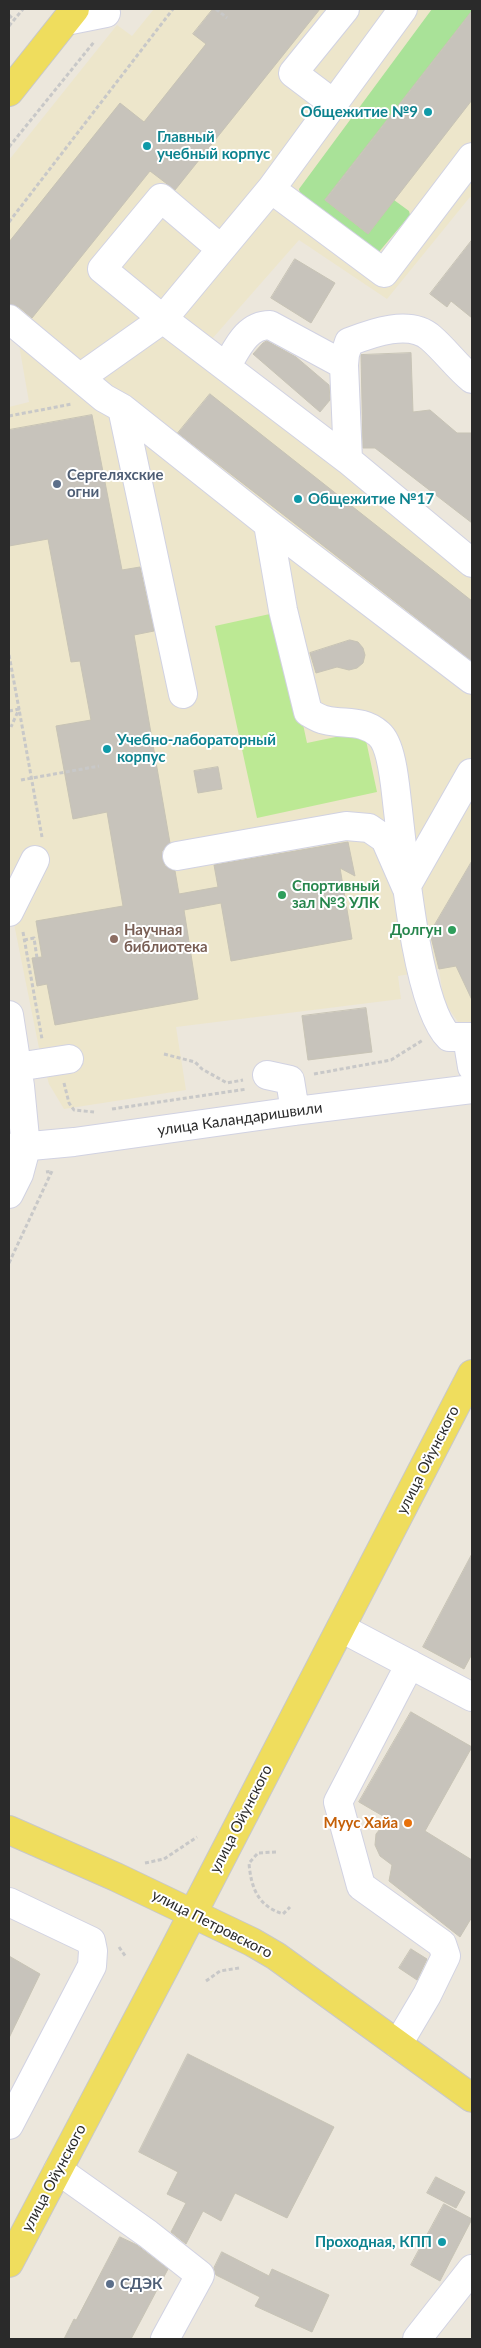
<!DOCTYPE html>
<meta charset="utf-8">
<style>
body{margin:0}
#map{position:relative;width:481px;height:2348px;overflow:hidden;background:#ece7dc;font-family:Lato,sans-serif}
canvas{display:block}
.frame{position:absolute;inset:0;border:10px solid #2a2a2a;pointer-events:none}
</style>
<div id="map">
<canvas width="481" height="2348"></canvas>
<div class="frame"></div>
</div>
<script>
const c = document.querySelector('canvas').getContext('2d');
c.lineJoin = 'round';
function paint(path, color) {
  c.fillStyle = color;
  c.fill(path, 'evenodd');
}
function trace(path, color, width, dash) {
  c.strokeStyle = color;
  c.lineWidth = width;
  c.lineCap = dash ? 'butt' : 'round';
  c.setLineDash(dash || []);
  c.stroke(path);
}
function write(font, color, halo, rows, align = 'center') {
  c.font = font + ' Lato,sans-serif';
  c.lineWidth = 4;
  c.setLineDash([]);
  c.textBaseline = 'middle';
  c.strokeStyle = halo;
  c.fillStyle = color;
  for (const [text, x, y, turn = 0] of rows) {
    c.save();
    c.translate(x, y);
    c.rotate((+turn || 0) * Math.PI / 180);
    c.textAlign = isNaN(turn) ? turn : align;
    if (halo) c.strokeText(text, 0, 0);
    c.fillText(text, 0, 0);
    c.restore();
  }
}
const education = new Path2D(`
 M154,9H472V198L470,197L387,299L299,240L197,356L472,574V1024L461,1026L444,1002L439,969L398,976L401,999L176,1027L186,1090L64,1109L49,1084L39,1048L9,899V407L29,402L18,339L9,331V160L117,25L132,36Z`);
const green = new Path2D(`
 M432,9H472V11L325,200L368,234L394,200L409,211L410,215L378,253L300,194L299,189Z`);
const pitch = new Path2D(`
 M279,612L307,743L364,731L377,792L257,818L215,626Z`);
const building = new Path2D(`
 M213,9H320L175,190L150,171L32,318L19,307L9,304V242L120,103L144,122L206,44L193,34Z
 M472,11V100L368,234L325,200Z
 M472,240V318L451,301L447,307L430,294Z
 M295,259L335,283L311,323L271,298Z
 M267,341L296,357L329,385L330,400L320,412L253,354L263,343Z
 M411,353L413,412L430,410L457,433H472V523L375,448H363L361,355Z
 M210,394L472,601V661L178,433Z
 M92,415L122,570L140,567L154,631L134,635L170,843L162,851V858L165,866L175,871L179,894L218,887L214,865L348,842L355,876L340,868L352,939L231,961L221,903L184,910L198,999L55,1025L47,984L37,986L32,958L42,957L36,921L123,906L107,812L73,819L56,726L91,720L80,661L71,662L48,539L9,546V430Z
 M350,640L358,642L363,648L365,655L363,663L357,668L349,670L337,667L316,673L310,653Z
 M218,767L222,789L198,793L194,771Z
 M472,861V1000L456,966L439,969L430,933Z
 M366,1008L372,1052L308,1060L302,1016Z
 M472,1554V1654L464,1669L423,1647Z
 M411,1712L472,1747L425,1831L472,1860V1917L460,1937L389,1881L392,1865L380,1856L375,1845L376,1834L388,1819L359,1802Z
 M411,1949L427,1959L417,1980L399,1968Z
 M9,1956L40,1974L9,2038Z
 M188,2054L334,2127L287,2218L235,2193L221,2221L203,2211L186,2244L171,2232L186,2203L167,2194L178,2172L139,2152Z
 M436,2177L465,2192L456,2208L427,2193Z
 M444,2204L472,2219L440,2281L411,2265Z
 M120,2237L137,2245L168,2269L131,2339H64L74,2319L76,2320Z
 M222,2252L269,2276L272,2269L329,2295L312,2332L255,2306L260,2297L216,2275L214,2268Z`);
const path = new Path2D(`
 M216,9L227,18
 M9,15L14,20
 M9,26L23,9
 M9,147L94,42
 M9,222L173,9
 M9,416L72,404
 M9,655L19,709L11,727
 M9,711L19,709L42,837
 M21,780L99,766
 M23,932L42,1039
 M24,940L34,938L37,958
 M164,1054L195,1062L202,1069L227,1083L243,1080
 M314,1074L391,1060L423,1040
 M64,1083L69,1103L74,1110L94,1112
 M112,1109L247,1089
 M9,1263L52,1171L46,1172
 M276,1852L258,1853L249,1863C251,1888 258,1906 283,1914L290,1907
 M145,1863L164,1859L197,1837
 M119,1947L126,1957
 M206,1981L220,1971L239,1968`);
const minor = new Path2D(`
 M403,9L271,189L384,273L472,157
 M66,21L106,13
 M334,104L293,73L345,9
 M221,249L161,198L102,269L163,319L348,460L472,563
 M9,319L104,398L122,408L268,524L472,680
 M226,367C237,349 246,325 270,325L344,365
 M81,377L163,319L271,189
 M122,408L183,694
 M348,460L344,365L345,354L349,342C372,333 410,319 431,338C446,351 457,367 472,379
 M268,524L283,610L308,712C313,715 319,719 325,720C345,725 362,719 379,734C392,745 395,785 397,802C403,851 416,1006 449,1037H472
 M177,856L346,826L369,828L385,839L406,887L471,773
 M9,912L35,860
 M9,1015L20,1086L26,1148L19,1174L9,1194
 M467,1037L472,1067
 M17,1067L69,1059
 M267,1075L290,1080L295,1111
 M9,1148L74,1142L295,1111L472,1089
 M341,1628L472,1697
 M9,1902L91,1941L93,1951L92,1966L9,2125
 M398,2044L427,1995L446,1956L442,1944L361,1886L338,1802L410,1664
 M58,2170L148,2234L200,2275L165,2339
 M417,2339L472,2269`);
const major = new Path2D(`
 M9,92L75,9
 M9,1830L116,1877L252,1942L276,1956L472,2098
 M9,2263L164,1969L472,1374`);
const markers = [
 [428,112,5,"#0f9aa8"],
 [147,146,5,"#0f9aa8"],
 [57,484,5,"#5c6f8a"],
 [298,499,5,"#0f9aa8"],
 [107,749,5,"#0f9aa8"],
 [282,895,5,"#2e9e5b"],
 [452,930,5,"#2e9e5b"],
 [114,939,5,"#8d6e63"],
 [408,1823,5,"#e8710a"],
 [442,2242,5,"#0f9aa8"],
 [110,2284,5,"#5c6f8a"]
];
const cultureNames = [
 ["Общежитие №9",418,112,"right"],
 ["Главный",157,137],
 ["учебный корпус",157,154],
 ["Общежитие №17",308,499],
 ["Учебно-лабораторный",117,740],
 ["корпус",117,757],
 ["Проходная, КПП",432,2242,"right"]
];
const serviceNames = [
 ["Сергеляхские",67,475],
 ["огни",67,492],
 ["СДЭК",120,2284]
];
const leisureNames = [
 ["Спортивный",292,886],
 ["зал №3 УЛК",292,903],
 ["Долгун",442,930,"right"]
];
const educationNames = [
 ["Научная",124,930],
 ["библиотека",124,947]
];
const streetNames = [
 ["улица Каландаришвили",240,1119,-8],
 ["улица Ойунского",428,1460,-63],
 ["улица Ойунского",241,1819,-63],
 ["улица Петровского",212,1924,27],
 ["улица Ойунского",54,2178,-62]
];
const foodNames = [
 ["Муус Хайа",398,1823]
];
paint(education, '#ede6cb');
paint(green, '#a9e298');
paint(pitch, '#bce994');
paint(building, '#c7c3bb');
trace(building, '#c7c3b5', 1);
trace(minor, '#d1d2e2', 30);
trace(major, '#c8c8c8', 30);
trace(path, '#c8c8c8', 3, [4, 2.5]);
trace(minor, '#fff', 28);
trace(major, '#efdd5d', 28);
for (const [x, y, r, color] of markers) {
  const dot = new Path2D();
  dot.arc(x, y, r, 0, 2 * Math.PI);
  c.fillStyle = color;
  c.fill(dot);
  trace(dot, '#fff', 2);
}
write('bold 15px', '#0d838f', '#fff', cultureNames, 'left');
write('bold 15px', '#4e5e75', '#fff', serviceNames, 'left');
write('bold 15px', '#27864d', '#fff', leisureNames, 'left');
write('bold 15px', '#785e54', '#fff', educationNames, 'left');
write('15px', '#2a2a2a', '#fff', streetNames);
write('bold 15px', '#c56008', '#fff', foodNames, 'right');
</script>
